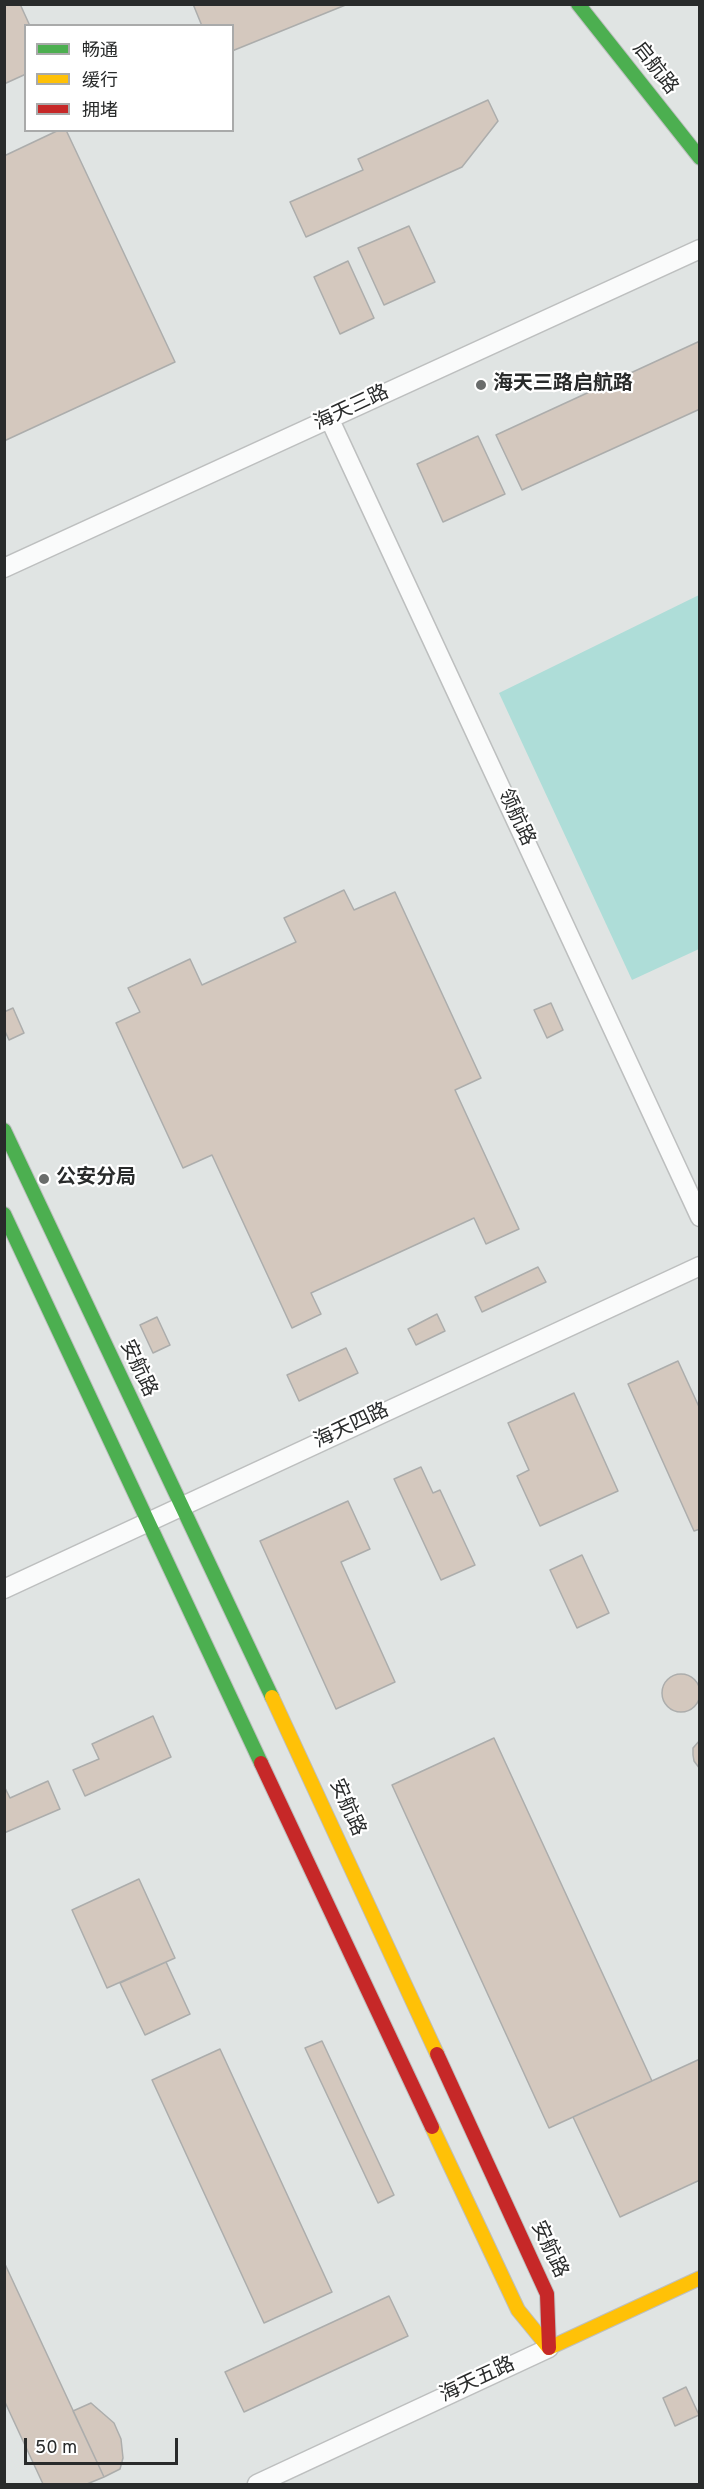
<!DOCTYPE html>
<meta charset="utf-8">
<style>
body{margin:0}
#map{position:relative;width:704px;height:2489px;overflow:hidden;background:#e0e4e3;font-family:Overpass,"Noto Sans SC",sans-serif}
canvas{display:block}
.frame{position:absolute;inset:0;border:6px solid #292b2b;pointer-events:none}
.legend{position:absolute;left:24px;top:24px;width:210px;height:108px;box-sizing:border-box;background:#fff;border:2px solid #a9aaaa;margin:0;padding:8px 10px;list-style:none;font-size:18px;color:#292b2b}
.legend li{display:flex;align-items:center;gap:12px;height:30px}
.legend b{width:30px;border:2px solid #a9aaaa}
.scale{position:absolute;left:24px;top:2438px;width:154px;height:27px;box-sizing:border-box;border:3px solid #292b2b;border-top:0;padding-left:8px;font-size:18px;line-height:21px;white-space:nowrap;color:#292b2b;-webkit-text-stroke:4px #fff;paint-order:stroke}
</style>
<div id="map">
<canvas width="704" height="2489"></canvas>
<div class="frame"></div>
<ul class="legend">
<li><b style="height:8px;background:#4caf50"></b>畅通</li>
<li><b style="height:8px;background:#ffc107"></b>缓行</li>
<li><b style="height:8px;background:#c62828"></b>拥堵</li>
</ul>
<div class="scale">50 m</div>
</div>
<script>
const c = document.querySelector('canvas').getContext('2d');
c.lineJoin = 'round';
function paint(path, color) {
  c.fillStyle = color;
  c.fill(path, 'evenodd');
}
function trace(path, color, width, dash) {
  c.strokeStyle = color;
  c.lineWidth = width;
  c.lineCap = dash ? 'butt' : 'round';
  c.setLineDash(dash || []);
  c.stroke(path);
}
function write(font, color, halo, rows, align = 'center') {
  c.font = font + ' Overpass,"Noto Sans SC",sans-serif';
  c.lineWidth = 4.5;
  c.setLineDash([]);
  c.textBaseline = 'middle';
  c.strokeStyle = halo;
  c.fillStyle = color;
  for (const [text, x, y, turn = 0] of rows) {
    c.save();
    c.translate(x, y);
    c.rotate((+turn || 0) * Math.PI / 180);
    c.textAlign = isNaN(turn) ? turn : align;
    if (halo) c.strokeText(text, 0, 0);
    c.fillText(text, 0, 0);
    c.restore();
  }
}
const green = new Path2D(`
 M699,595V949L632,980L499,693Z`);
const building = new Path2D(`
 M4,4H20L30,26H26V74L4,84Z
 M193,4H348L232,51V26H202Z
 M488,100L498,121L462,167L306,237L290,202L363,170L358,159Z
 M59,130H66L175,362L4,441V156Z
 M409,226L435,282L384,305L358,248Z
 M348,261L374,318L340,334L314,277Z
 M700,341V409L522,490L496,435Z
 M478,436L505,494L443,522L417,464Z
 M344,890L354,910L395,892L481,1078L455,1090L519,1229L486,1244L474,1218L311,1293L321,1314L292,1328L212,1155L183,1168L116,1023L140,1012L128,988L190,959L202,985L296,942L284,918Z
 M551,1003L563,1030L547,1038L534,1010Z
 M13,1008L24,1033L9,1040L4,1029V1012Z
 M538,1267L546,1282L482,1312L475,1297Z
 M437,1314L445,1331L416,1345L408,1329Z
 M157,1317L170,1345L153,1353L140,1325Z
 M346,1348L358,1373L299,1401L287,1375Z
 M678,1361L700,1409V1529L694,1531L628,1384Z
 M574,1393L618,1491L540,1526L517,1476L529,1470L508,1423Z
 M421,1467L433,1493L440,1490L475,1565L441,1580L394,1479Z
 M348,1501L370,1549L341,1562L395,1682L336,1709L260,1541Z
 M582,1555L609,1613L577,1628L550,1570Z
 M662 1693a19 19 0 1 1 38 0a19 19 0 1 1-38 0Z
 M153,1716L171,1757L85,1796L73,1770L99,1759L92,1744Z
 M494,1738L652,2081L549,2128L392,1785Z
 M700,1740V1769L694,1761L693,1755V1748Z
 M48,1781L60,1809L4,1833V1786L10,1798Z
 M139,1879L175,1958L107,1988L72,1910Z
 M166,1962L190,2014L145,2035L120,1983Z
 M322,2041L394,2195L378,2203L305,2048Z
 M220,2049L332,2292L264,2323L152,2080Z
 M700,2059V2180L620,2217L573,2117Z
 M4,2262L104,2477L87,2484H43L4,2400Z
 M389,2296L408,2336L244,2412L225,2372Z
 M686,2387L699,2415L675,2426L663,2398Z
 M91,2403L114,2423L121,2439L123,2458L120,2469L104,2477L73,2411Z`);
const street = new Path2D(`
 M330,420L700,1217
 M4,568L700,249
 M4,1589L700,1266
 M257,2484L549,2348`);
const fast = new Path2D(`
 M578,4L700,158
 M4,1130L272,1697
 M4,1214L261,1763`);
const slow = new Path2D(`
 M272,1697L437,2054
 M432,2127L518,2310L549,2348
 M549,2348L700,2278`);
const jam = new Path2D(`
 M261,1763L432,2127
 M437,2054L547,2294L549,2348`);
const markers = [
 [481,385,6,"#696c6b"],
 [44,1179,6,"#696c6b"]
];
const streetNames = [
 ["启航路",654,69,52],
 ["海天三路",352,409,-25],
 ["领航路",515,818,65],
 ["安航路",137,1369,65],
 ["海天四路",352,1427,-25],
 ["安航路",346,1808,66],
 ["安航路",548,2250,65],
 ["海天五路",478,2381,-25]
];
const poiNames = [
 ["海天三路启航路",493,385],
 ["公安分局",56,1179]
];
paint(green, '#aeddd8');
paint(building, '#d4c8be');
trace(building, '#acadac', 1.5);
trace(street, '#bdbfbf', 21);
trace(fast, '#bdbfbf', 16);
trace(slow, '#bdbfbf', 16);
trace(jam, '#bdbfbf', 16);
trace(street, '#fafbfb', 18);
trace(fast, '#4caf50', 14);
trace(slow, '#ffc107', 14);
trace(jam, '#c62828', 14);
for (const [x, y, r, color] of markers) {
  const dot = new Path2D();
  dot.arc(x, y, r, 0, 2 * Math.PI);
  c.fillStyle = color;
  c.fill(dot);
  trace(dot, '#fff', 2);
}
write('20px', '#292b2b', '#fff', streetNames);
write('bold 20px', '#292b2b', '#fff', poiNames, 'left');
</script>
